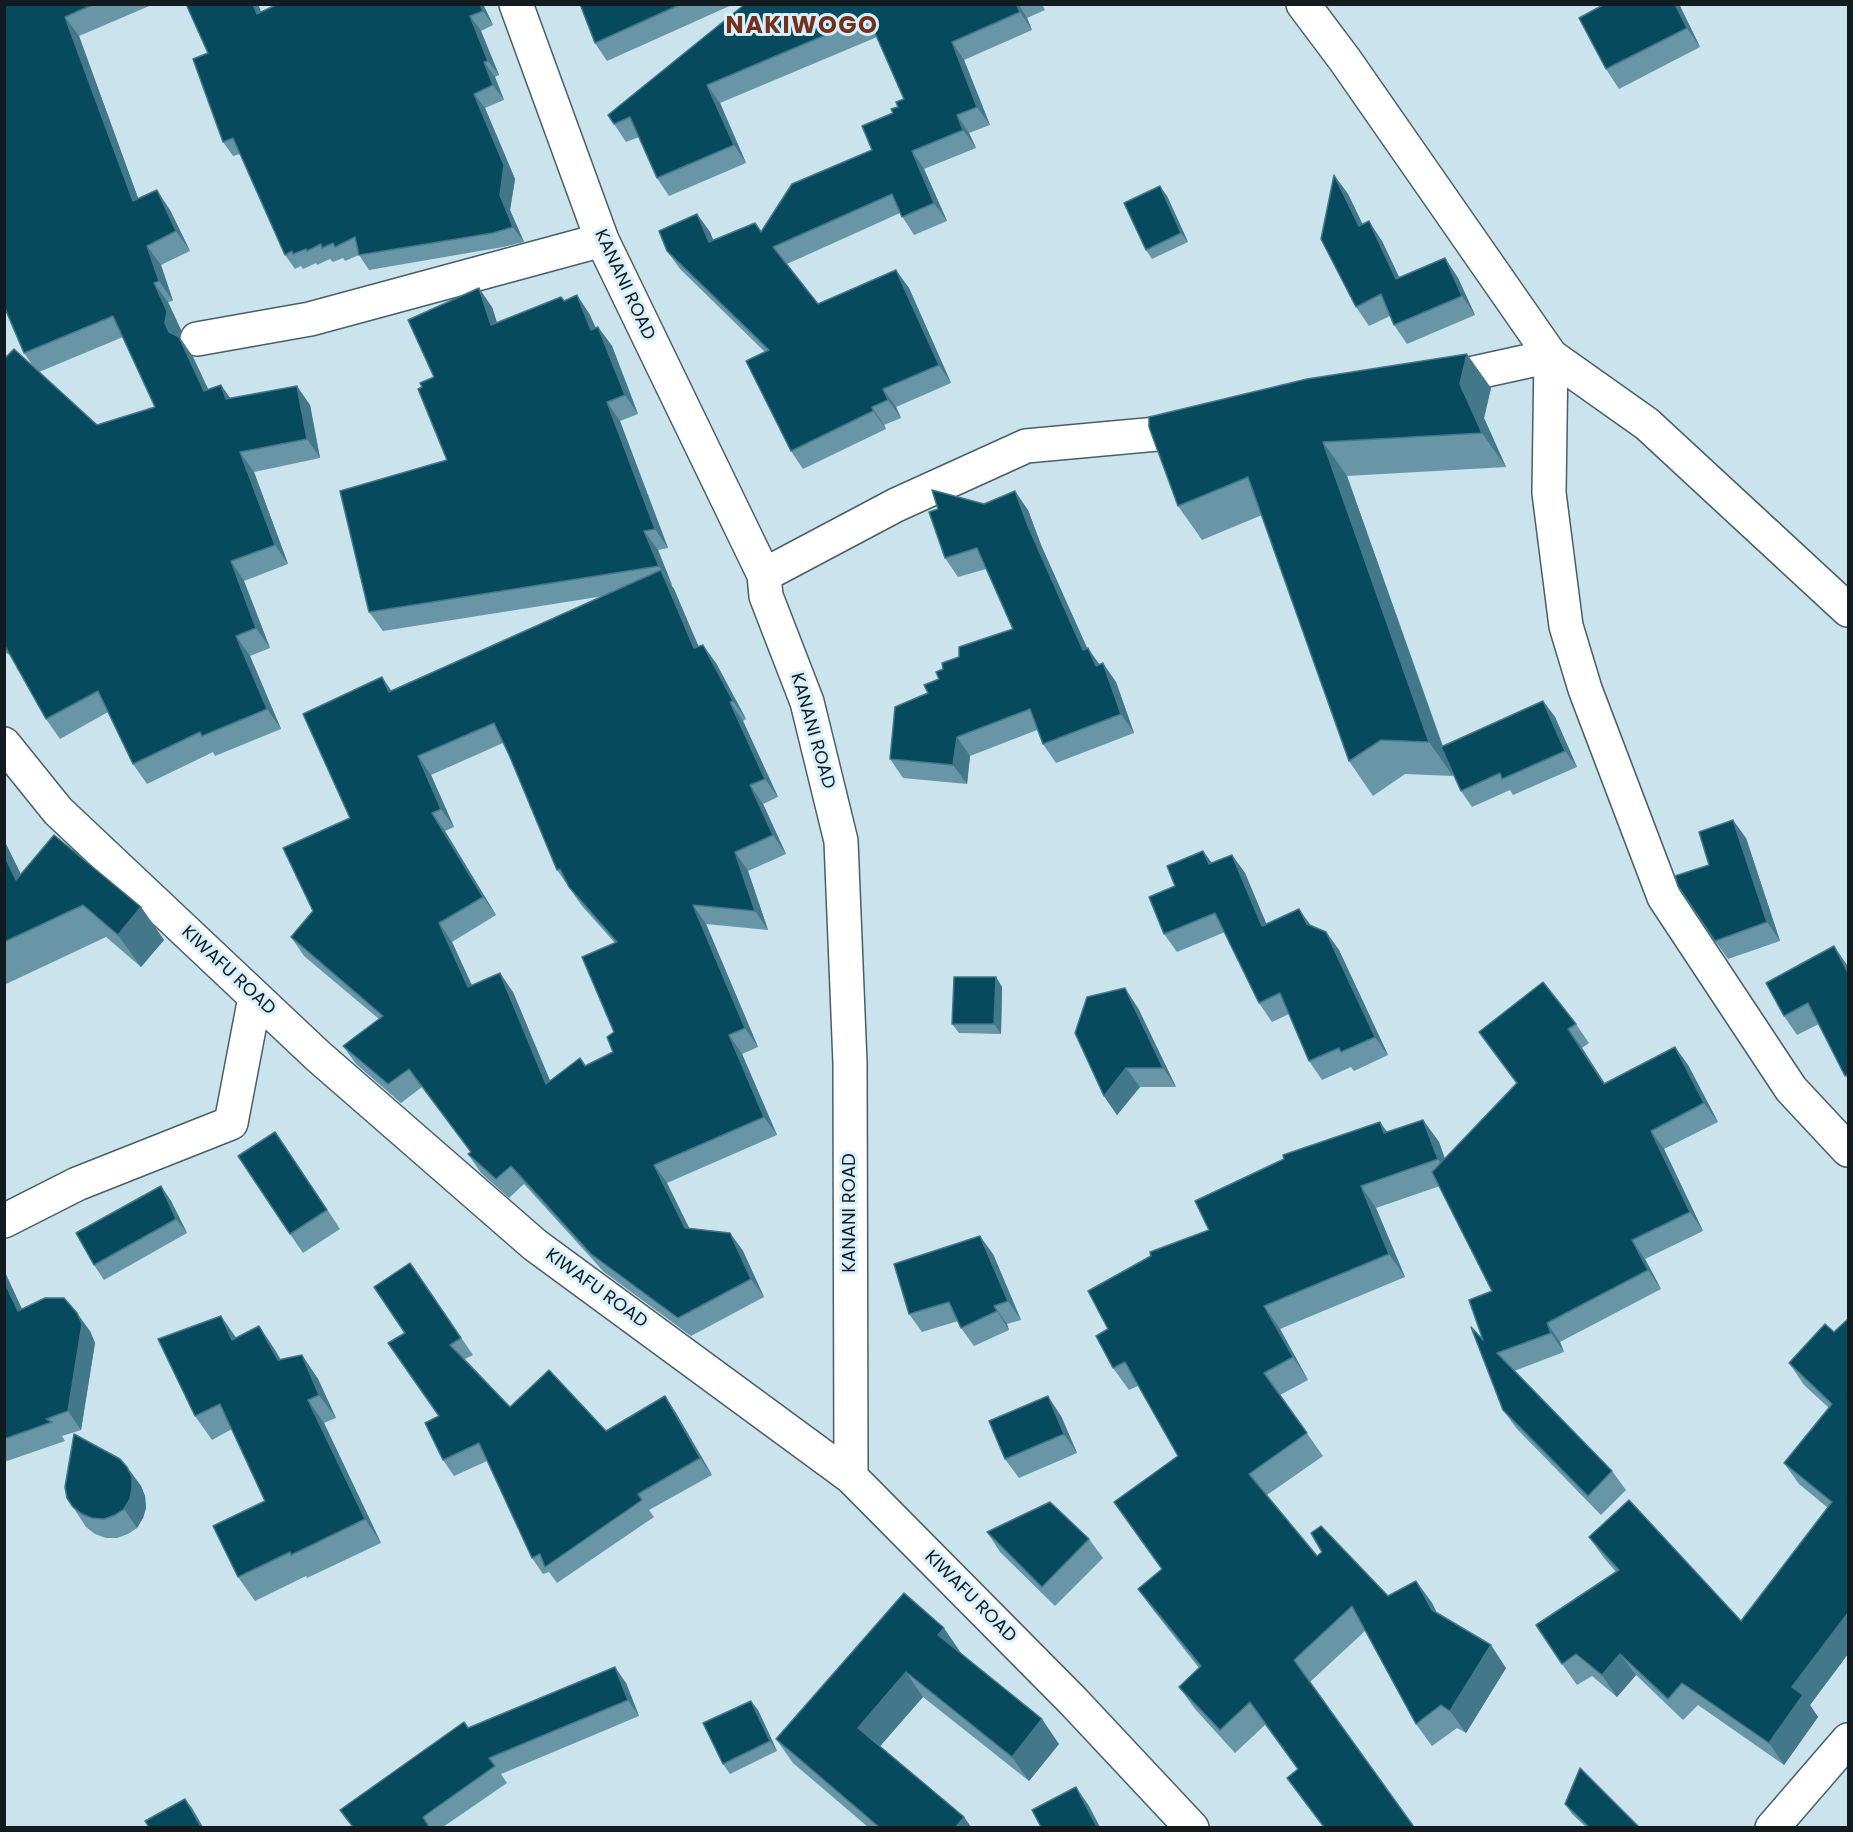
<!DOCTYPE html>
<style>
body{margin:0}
#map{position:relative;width:1853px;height:1832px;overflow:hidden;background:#cae3ed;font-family:Poppins,sans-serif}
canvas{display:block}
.frame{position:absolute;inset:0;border:6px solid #121b1f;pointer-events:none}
</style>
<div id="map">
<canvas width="1853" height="1832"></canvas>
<div class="frame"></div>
</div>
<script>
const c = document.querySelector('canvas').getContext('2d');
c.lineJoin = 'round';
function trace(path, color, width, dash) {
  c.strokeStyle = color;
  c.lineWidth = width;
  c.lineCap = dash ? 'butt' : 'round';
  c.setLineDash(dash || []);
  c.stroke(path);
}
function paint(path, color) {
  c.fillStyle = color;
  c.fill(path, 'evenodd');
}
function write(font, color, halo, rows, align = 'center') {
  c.font = font + ' Poppins,sans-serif';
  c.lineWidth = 6;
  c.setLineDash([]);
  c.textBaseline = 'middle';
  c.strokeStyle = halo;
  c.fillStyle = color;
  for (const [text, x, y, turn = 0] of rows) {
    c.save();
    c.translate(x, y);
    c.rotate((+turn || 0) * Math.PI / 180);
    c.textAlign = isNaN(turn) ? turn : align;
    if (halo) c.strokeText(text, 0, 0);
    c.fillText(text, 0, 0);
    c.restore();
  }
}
const street = new Path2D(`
 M516,4L602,240L764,575L766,596L807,702L841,841L850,1063L851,1477
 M1303,4L1345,60L1551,356L1647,424L1848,610
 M197,339L310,319L602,240
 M1434,379L1469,374L1551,356L1549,493L1566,626L1585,689L1664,897L1791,1089L1848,1150
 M764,575L896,505L1026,446L1168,433L1195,427
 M4,744L58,811L318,1056L535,1245L851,1477L1073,1701L1192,1828
 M4,1221L77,1184L231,1123L255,997
 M1772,1828L1848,1740`);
const wall = new Path2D(`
 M4,4H154L79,36L138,198L170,210L190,251L161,265L173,301L168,302L181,330L180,338L193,357L208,389L221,385L230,398L310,405L320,458L254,472L288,564L244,581L270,648L250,656L281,729L215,756L213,752L147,784L133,764L108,712L60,739L46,719L12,656L4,652V359L35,369L24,353ZM123,337L155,407L97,425L39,372Z
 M186,4H258L261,12L483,4L493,25L481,31L499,75L495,77L504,100L485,108L515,179L510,210L524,242L503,247L369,270L359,255L345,261L343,258L333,262L330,259L317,265L316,263L303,269L301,266L295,269L285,255L240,154L233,156L223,142L208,53Z
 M580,4H734L607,61L595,43Z
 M745,4H1042L1045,10L1027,18L1032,30L964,60L990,125L969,133L976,148L924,169L947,221L914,235L900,213L787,264L818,304L909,288L951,383L896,407L901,418L884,425L886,429L803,469L791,451L765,352L680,269L667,251L697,214L710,232L713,240L761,232L872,150L893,113L904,99L877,37L720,103L746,163L669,196L657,178L639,137L626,142L614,124Z
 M1679,4L1700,47L1619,89L1606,69Z
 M1334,175L1348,194L1363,225L1382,241L1399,277L1445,258L1458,278L1475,315L1407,344L1394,325L1390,316L1369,326L1356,307Z
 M1167,196L1188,242L1152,259L1146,250Z
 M577,295L590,315L596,328L598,327L612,346L638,414L620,421L668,548L658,550L672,585H671L674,589L699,647L716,663L746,719L743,721L778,797L763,804L786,854L748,871L768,930L706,924L758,1047L742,1054L777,1135L667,1183L689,1228L730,1233L743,1251L764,1297L691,1336L604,1272L524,1184L509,1198L481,1173L468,1154L471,1152L422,1087L401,1103L356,1064L343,1046L379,1019L304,956L291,937L313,911L350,818L392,690L604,596L383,631L369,612L447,460L422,387L434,377L492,307L497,323L564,301ZM503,743L510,757L557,870L582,906L615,943L613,1052L586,1066L580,1058L550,1081L513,992L472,985L452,942L496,915L445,831L454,827L431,775Z
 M1491,388L1484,418L1506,467L1347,476L1443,746L1543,701L1555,717L1577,767L1513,795L1510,790L1472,807L1461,791L1449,765L1453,776L1405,774L1373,796L1349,761L1262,515L1202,540L1178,506L1149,427Z
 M984,504L1028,510L1041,545L1087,648L1100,665L1116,682L1134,733L1056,763L1043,744L1037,730L970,756L967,784L903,778L890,759L928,693L939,679L943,669L959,657L1013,629L986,569L958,577L945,558Z
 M1746,838L1780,941L1728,959L1715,941L1709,865Z
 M4,840L21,874L141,907L164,940L141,967L106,937L4,985Z
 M1203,851L1212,863L1232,855L1245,873L1266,924L1311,926L1326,932L1339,950L1388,1055L1354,1071L1351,1067L1322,1080L1309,1061L1289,1014L1272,1022L1259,1003L1225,932L1177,952L1164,934L1175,886Z
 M1834,946L1848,968V1080L1819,1024L1797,1035L1784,1016Z
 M996,977L1002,987L1001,1034L959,1033L952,1024Z
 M1138,1008L1176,1087H1140L1117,1115L1104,1096Z
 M1576,1024L1589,1043L1582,1048L1604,1083L1675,1047L1688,1065L1718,1122L1664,1149L1703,1231L1645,1259L1661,1289L1560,1342L1564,1352L1514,1371L1612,1471L1626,1490L1601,1515L1517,1429L1503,1410L1483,1340L1492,1291L1440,1186L1376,1208L1405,1277L1280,1329L1308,1380L1280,1395L1323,1456L1267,1495L1317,1556L1388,1596L1416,1581L1432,1603L1437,1614L1506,1668L1466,1733L1457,1728L1432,1746L1416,1724L1365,1631L1310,1682L1414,1827H1323L1287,1778L1298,1769L1265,1725L1235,1753L1195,1709L1179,1687L1199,1668L1154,1611L1138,1589L1162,1569L1114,1502L1178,1456L1138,1386L1129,1390L1113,1368L1108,1329L1209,1230L1387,1132L1423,1120L1439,1142L1445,1159L1517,1084L1479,1032Z
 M288,1151L340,1229L303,1253L290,1234Z
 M161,1186L171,1201L187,1233L104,1280L94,1265Z
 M993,1254L1021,1320L1007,1324L1009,1330L974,1346L961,1328L958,1321L922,1332L909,1314Z
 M410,1263L473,1355L465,1359L510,1407L606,1431L665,1396L676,1413L712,1475L649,1510L654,1517L557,1583L549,1572L543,1574L532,1558L487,1461L454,1476L443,1460L439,1416L405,1333Z
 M4,1270L22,1309L90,1331L95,1343L81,1430L62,1436L65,1441L4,1462Z
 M259,1326L275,1350L281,1360L302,1355L318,1379L336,1418L324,1423L381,1543L307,1578L306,1576L255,1601L238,1577L265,1501L232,1429L212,1440L195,1416L236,1338Z
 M1834,1332L1848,1654L1810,1705L1818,1717L1784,1765L1698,1705L1683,1720L1636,1675L1617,1697L1592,1676L1577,1685L1562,1664L1616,1572L1604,1558L1589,1537L1741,1621L1828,1508L1799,1484L1784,1463L1829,1408L1804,1385L1789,1363Z
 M1061,1416L1077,1453L1019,1478L1005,1459Z
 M127,1467L141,1486L145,1496L146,1508L143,1518L137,1528L128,1534L117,1538H106L95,1534L86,1527L73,1507Z
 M987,1532L1089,1539L1103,1558L1055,1606L1000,1552Z
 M904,1593L961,1653L1059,1744L1029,1781L923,1697L880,1746L964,1817L971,1827H868L793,1763L776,1739Z
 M626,1683L639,1716L501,1774L507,1783L443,1827H352L468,1728Z
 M758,1710L777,1751L730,1774L723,1764Z
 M1565,1804L1639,1827H1586L1572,1814Z`);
const shadedWall = new Path2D(`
 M253,4H258L267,29L257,14Z
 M480,4H483L493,25L483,11Z
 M1016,4H1018L1027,18L1032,30L1020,12Z
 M1675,4H1679L1700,47L1687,28Z
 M470,16L481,31L499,75L488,61Z
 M65,17L79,36L146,220L133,201Z
 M952,42L964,60L990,125L977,107Z
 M484,62L495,77L504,100L493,85Z
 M707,85L720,103L746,163L734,145Z
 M474,94L485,108L515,179L510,210L524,242L513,227L500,195Z
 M957,115L969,133L976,148L963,130Z
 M912,151L924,169L947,221L934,203Z
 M1334,175L1348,194L1373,246L1359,226Z
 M1160,186L1167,196L1188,242L1181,233Z
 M157,190L170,210L190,251L176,231Z
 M697,214L710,232L721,260L709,242Z
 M1369,221L1382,241L1409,298L1396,279Z
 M147,246L161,265L173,301L159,281Z
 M1445,258L1458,278L1475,315L1462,296Z
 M896,270L909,288L951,383L939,365Z
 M154,283L168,302L181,330L180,338L193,357L218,410L204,391L165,323Z
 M479,288L492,307L504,345L491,325Z
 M577,295L590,315L604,349L591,330Z
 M598,327L612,346L638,414L625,395Z
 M1467,354L1491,388L1484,418L1506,467L1482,433L1460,384Z
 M221,385L235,405L226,399Z
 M297,386L310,405L320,458L307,439Z
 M883,389L896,407L901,418L888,400Z
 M607,402L620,421L668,548L655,529Z
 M872,407L884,425L886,429L873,411Z
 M1323,442L1347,476L1453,776L1429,742Z
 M240,452L254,472L288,564L275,545Z
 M1015,491L1028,510L1041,545L1096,668L1083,650L1028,526Z
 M644,531L658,550L672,585L659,566Z
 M231,561L244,581L270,648L256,628Z
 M661,570L674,589L707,667L694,648Z
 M236,636L250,656L281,729L267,709Z
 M703,645L716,663L746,719L733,701Z
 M1088,648L1101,667L1096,666Z
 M1103,663L1116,682L1134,733L1121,714Z
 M382,677L395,696L389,692Z
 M1543,701L1555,717L1577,767L1565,751Z
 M730,702L743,721L778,797L765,779Z
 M957,737L970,756L967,784L953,765Z
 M418,756L431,775L454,827L441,809Z
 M750,785L763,804L786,854L773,835Z
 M432,813L445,831L496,915L483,897Z
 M1733,820L1746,838L1780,941L1767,922Z
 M4,840L39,912L16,880L4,855Z
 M1203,851L1216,869L1209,864Z
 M735,852L748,871L768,930L755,911Z
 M1232,855L1245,873L1275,944L1262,926Z
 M693,905L706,924L758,1047L745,1028Z
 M141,907L164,940L141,967L118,935Z
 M1299,909L1312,927L1307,924Z
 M439,923L452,942L481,1006L468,987Z
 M1326,932L1339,950L1388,1055L1375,1037Z
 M1834,946L1847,965L1848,968V973Z
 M500,973L513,992L559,1102L546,1084Z
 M996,977L1002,987L1001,1034L994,1024Z
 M1125,988L1138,1008L1176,1087L1163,1068Z
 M1568,1029L1582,1048L1617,1102L1604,1084Z
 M729,1035L742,1054L777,1135L764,1117Z
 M1675,1047L1688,1065L1718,1122L1704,1103Z
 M1126,1068L1140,1087L1117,1115L1104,1096Z
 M1423,1120L1439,1142L1453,1182L1438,1159Z
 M1380,1122L1396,1144L1384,1133Z
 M1651,1131L1664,1149L1703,1231L1690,1212Z
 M275,1132L288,1151L340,1229L327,1210Z
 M654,1165L667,1183L698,1246L685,1228Z
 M161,1186L171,1201L187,1233L176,1219Z
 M1361,1186L1376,1208L1405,1277L1389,1254Z
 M730,1233L743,1251L764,1297L751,1279Z
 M980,1236L993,1254L1021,1320L1008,1301Z
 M1632,1240L1645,1259L1661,1289L1648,1270Z
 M4,1270L31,1329L18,1311L4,1281Z
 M994,1306L1007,1324L1009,1330L997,1311Z
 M1264,1306L1280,1329L1308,1380L1293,1357Z
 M77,1313L90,1331L95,1343L81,1430L68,1411Z
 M221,1316L237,1339L232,1340Z
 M1547,1323L1560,1342L1564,1352L1551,1333Z
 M259,1326L275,1350L294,1384L278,1360Z
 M302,1355L318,1379L336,1418L319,1395Z
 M665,1396L676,1413L712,1475L700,1458Z
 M1048,1396L1061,1416L1077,1453L1064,1434Z
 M308,1400L324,1423L381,1543L365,1519Z
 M127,1467L141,1486L145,1496L146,1508L143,1518L137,1528L124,1509Z
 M1416,1581L1432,1603L1447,1633L1432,1610Z
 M1848,1613V1654L1810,1705L1818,1717L1784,1765L1769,1743L1792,1687Z
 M944,1628L961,1653L955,1660L938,1635Z
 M1491,1645L1506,1668L1466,1733L1450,1711Z
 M1620,1654L1636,1675L1617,1697L1602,1675Z
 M615,1667L626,1683L639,1716L628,1700Z
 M906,1672L923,1697L875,1752L858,1728Z
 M751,1701L758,1710L777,1751L770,1741Z
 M1042,1719L1059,1744L1029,1781L1012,1757Z
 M1076,1787L1089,1806L1100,1827H1097Z
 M185,1799L192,1808L203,1827H201Z
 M964,1817L971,1827H956Z`);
const building = new Path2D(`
 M4,4H94L65,17L133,201L157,190L176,231L147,246L159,281L154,283L167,311L165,323L169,332L179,337L204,391L221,385L226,399L297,386L307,439L240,452L275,545L231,561L256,628L236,636L267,709L202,736L200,732L133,764L98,691L46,719L4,644V359L14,349L97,425L155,407L113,316L24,353L4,306Z
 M186,4H253L257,14L278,4H480L483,11L470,16L488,61L484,62L493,85L474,94L504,165L500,195L513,227L493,233L359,255L355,237L335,247L333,243L322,248L321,244L307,251L306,249L293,254L292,251L285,255L233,138L223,142L193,59L208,53Z
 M580,4H681L595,43Z
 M745,4H1016L1020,12L952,42L977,107L957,115L963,130L912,151L934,203L902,217L892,194L773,247L818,304L896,270L939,365L883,389L888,400L872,407L873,411L791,451L746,361L769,350L667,251L659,231L697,214L709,242L755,223L761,232L792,184L872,150L862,126L893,113L891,109L898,107L896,102L904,99L868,17L707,85L734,145L657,178L630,117L614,124L608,115Z
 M1605,4H1675L1687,28L1606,69L1579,18Z
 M1334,175L1359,226L1369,221L1396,279L1445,258L1462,296L1394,325L1381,294L1356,307L1321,239Z
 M1160,186L1181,233L1146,250L1124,203Z
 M479,288L491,325L561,297L564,301L577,295L591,330L598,327L625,395L607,402L655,529L644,531L659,566L369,612L340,491L447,460L418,389L422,387L420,383L434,377L408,320Z
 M1467,354L1460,384L1482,433L1323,442L1429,742L1381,740L1349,761L1248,477L1178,506L1149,427V417L1307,379Z
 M932,490L984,504L1015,491L1028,526L1083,650L1088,648L1096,666L1103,663L1121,714L1043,744L1030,709L957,737L953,765L890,759L895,707L928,693L924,685L939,679L936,672L943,669L942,663L959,657V647L1013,629L977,548L945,558L929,512L938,509Z
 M661,570L694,648L703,645L733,701L730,702L765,779L750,785L773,835L735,852L755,911L693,905L745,1028L729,1035L764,1117L654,1165L685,1228L730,1233L751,1279L678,1318L591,1254L511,1166L496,1179L468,1154L471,1152L409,1069L388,1084L343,1046L383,1016L291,937L313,911L283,848L350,818L303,714L382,677L389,692ZM494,723L510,757L557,870L560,869L569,887L617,942L582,957L614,1032L607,1037L613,1052L585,1066L580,1058L546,1084L500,973L468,987L439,923L483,897L432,813L441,809L418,756Z
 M1543,701L1565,751L1502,779L1500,773L1461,791L1441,747Z
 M1733,820L1767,922L1715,941L1678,886L1675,876L1709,865L1699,832Z
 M54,835L141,907L118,935L83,905L4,942V855L16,880Z
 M1203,851L1209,864L1232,855L1262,926L1299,909L1307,924L1326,932L1375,1037L1341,1052L1339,1048L1309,1061L1280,993L1259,1003L1215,913L1164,934L1149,897L1175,886L1167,866Z
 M1834,946L1848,973V1074L1845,1076L1808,1003L1784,1016L1766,983Z
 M954,977H996L994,1024H952Z
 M1543,982L1576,1024L1568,1029L1604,1084L1675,1047L1704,1103L1651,1131L1690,1212L1632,1240L1648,1270L1547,1323L1551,1333L1497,1353L1612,1471L1588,1496L1503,1410L1471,1327L1483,1340L1469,1300L1492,1291L1432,1172L1517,1083L1479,1032Z
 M1125,988L1163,1068H1126L1104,1096L1075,1033L1087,997Z
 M1423,1120L1438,1159L1361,1186L1389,1254L1264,1306L1293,1357L1264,1373L1307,1433L1249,1474L1317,1556L1322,1552L1311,1533L1321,1526L1388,1596L1416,1581L1432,1610L1491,1645L1450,1711L1441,1705L1416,1724L1352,1606L1294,1660L1414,1827H1324L1287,1778L1298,1769L1250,1702L1220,1730L1179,1687L1201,1666L1138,1589L1162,1569L1114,1502L1178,1456L1125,1362L1113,1368L1096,1336L1108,1329L1088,1291L1151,1256L1150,1252L1209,1230L1195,1201L1284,1159L1283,1155L1380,1122L1384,1133Z
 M275,1132L327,1210L290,1234L238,1156Z
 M161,1186L176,1219L94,1265L76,1233Z
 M980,1236L1008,1301L994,1306L997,1311L961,1328L949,1302L909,1314L894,1264Z
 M410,1263L461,1338L450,1345L510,1407L549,1370L606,1431L665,1396L700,1458L638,1494L642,1500L545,1567L540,1554L532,1558L479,1443L443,1460L425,1423L439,1416L388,1343L405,1333L374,1287Z
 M4,1281L18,1311L45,1298H64L77,1313L82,1324L68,1411L46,1419L52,1422L4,1439Z
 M221,1316L232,1340L259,1326L278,1360L302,1355L319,1395L308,1400L365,1519L291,1555L290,1552L238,1577L213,1526L265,1501L220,1404L195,1416L158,1339Z
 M1848,1319V1613L1792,1687L1803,1695L1769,1743L1682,1683L1668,1699L1620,1654L1602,1675L1576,1654L1562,1664L1536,1625L1619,1570L1589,1537L1629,1500L1741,1621L1832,1502L1784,1463L1832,1404L1789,1363L1825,1324L1834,1332Z
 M1048,1396L1064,1434L1005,1459L989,1421Z
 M74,1434L120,1459L127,1467L132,1477V1489L130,1499L124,1509L115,1515L104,1519L92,1518L82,1514L73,1507L67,1498L65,1487Z
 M1050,1502L1089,1539L1042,1587L987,1532Z
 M904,1593L944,1628L938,1635L1042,1719L1012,1757L906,1672L858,1728L964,1817L956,1827H879L776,1739Z
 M615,1667L628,1700L489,1758L495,1766L423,1817L429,1827H353L340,1810L464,1722L468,1728Z
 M751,1701L770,1741L723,1764L703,1723Z
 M1580,1768L1639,1827H1589L1565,1804Z
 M1076,1787L1097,1827H1041L1032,1810Z
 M185,1799L201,1827H149L145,1821Z`);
const streetNames = [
 ["KANANI ROAD",624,285,65],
 ["KANANI ROAD",812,731,74],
 ["KIWAFU ROAD",228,971,43],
 ["KANANI ROAD",850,1213,-90],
 ["KIWAFU ROAD",596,1289,36],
 ["KIWAFU ROAD",970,1597,45]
];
const districtNames = [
 ["NAKIWOGO",802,27]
];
trace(street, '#495f68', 36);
trace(street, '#fff', 33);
paint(wall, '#6896a6');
paint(shadedWall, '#427889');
paint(building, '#074a5e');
trace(building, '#427889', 1.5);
write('18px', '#121b1f', '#d7f0fb', streetNames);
c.letterSpacing = '1.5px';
write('bold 24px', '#74301f', '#d7f0fb', districtNames);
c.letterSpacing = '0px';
</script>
